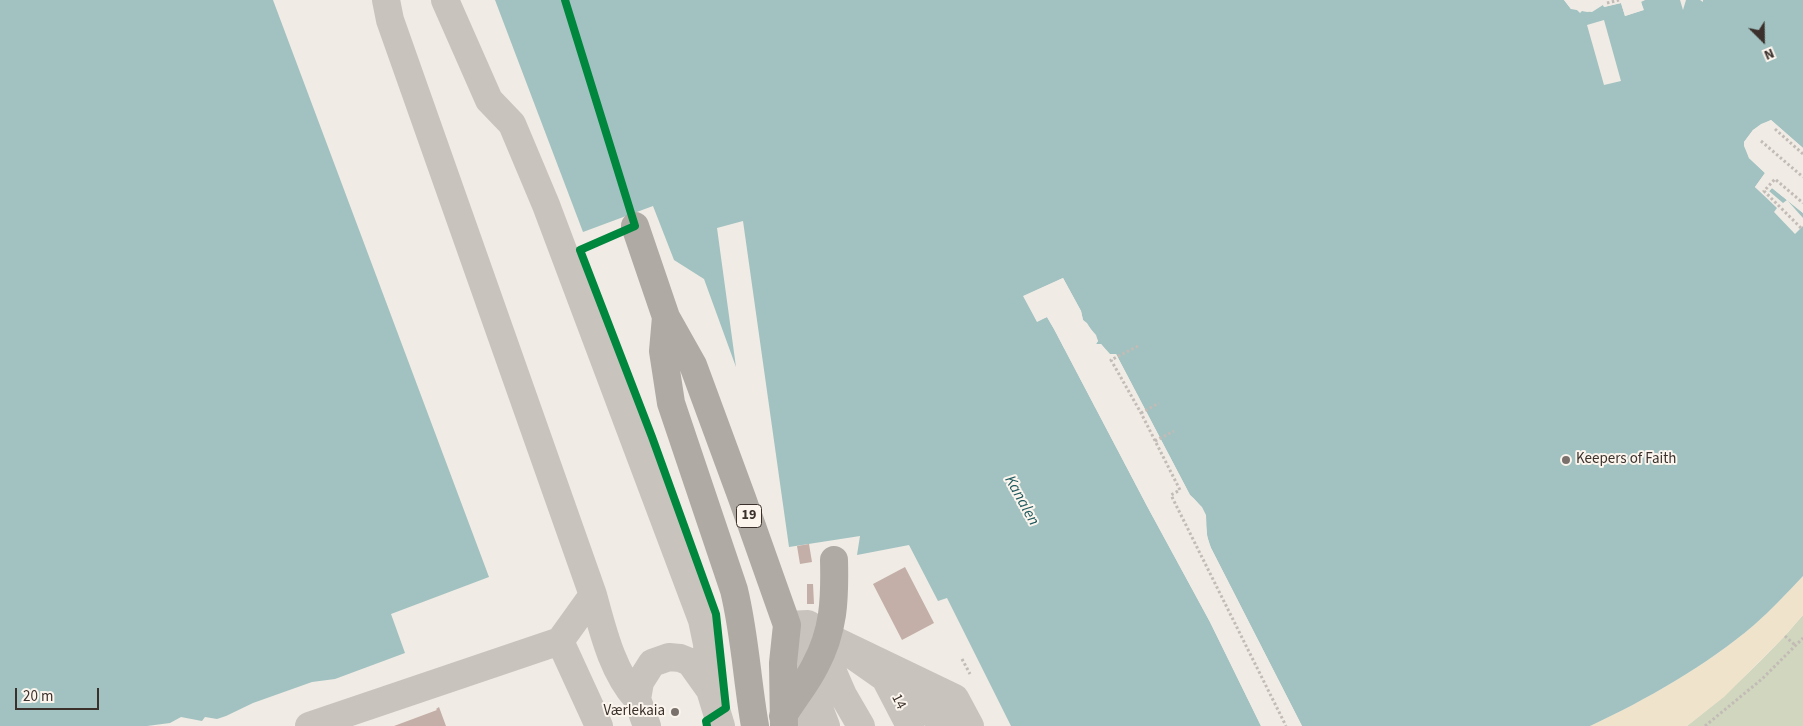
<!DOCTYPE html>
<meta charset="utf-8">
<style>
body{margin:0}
#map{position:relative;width:1803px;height:726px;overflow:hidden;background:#f0ebe5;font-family:"Source Sans 3",sans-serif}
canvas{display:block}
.north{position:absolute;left:1738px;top:15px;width:50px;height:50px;-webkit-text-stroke:4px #fbf5ee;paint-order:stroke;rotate:157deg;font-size:14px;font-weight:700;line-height:20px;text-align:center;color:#3b302b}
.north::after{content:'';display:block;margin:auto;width:18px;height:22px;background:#3b302b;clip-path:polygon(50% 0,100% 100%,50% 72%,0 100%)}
.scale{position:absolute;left:15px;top:688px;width:84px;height:22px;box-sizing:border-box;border:2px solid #3b302b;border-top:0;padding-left:6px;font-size:15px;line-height:18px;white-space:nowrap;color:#3b302b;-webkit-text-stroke:4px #fbf5ee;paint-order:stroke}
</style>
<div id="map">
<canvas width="1803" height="726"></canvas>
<div class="north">N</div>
<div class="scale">20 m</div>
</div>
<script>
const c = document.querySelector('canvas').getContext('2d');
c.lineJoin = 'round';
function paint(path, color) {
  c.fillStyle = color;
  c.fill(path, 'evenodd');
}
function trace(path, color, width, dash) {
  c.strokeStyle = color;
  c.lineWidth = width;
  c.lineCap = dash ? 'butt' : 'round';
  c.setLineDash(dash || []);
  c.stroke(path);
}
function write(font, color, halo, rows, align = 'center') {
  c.font = font + ' "Source Sans 3",sans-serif';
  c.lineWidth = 4;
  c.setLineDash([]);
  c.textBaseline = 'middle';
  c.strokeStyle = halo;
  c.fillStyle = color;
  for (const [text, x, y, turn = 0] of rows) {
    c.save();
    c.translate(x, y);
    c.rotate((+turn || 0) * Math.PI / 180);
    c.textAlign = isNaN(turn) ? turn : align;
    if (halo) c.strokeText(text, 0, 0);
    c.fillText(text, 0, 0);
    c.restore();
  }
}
const green = new Path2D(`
 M1803,615V726H1687C1729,693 1768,656 1803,615Z`);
const sand = new Path2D(`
 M1803,576V615L1785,636L1724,697L1687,726H1590C1646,700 1707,665 1754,625C1771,610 1787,593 1803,576Z`);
const water = new Path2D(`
 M0,0H273L489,577L391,614L405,653L335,679L312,682L253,703L226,716L217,719L205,717L202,721L181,717L170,723L147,726H0Z
 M495,0H1564L1571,9L1588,12L1603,4L1604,7L1621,3L1625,16L1643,10L1641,1L1645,0H1680L1683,10L1686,0H1700L1703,2V0H1803V148L1771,120L1753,130L1744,142L1749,158L1765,173L1755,187L1765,196L1772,188L1803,213V576C1787,593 1771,610 1754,625C1707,665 1646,700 1590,726H1302L1211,548C1201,523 1213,515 1190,495L1116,354H1110L1101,344H1096L1098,341L1087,323L1083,320L1081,311L1063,278L1024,296L1037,321L1047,317L1054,329L1147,506L1210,622L1261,726H1011L947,598L938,601L909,545L857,555L860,536L789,547L743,221L717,228L736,367L704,279L674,260L653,206L583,232Z`);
const pier = new Path2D(`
 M1564,0H1567L1573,6L1577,7L1580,10L1592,9L1603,2L1606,4L1621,0L1626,13L1640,9L1639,0H1645L1641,2L1644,10L1625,16L1621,3L1604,7L1603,5L1592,12L1582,11L1580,13L1576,9H1571Z
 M1604,20L1621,81L1604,85L1587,25Z
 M1771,120L1803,148V150L1770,123L1762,126L1755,132L1747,146L1751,157L1768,173L1758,187L1765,192L1771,186H1773L1803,209V213L1772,188L1769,191L1783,203L1787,200L1803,218V226L1795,234L1774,212L1777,208L1755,187L1765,173L1749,158L1744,146V142L1753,130L1761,124Z
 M1063,278L1081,311L1083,320L1096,335L1098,341L1096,344H1101L1109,354H1116L1190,495L1202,507L1206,515L1207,536L1211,548L1302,726H1299L1209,549L1204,537L1203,516L1200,509L1188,496L1114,356H1108L1100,346L1094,345V336L1080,321L1078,312L1062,281L1027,297L1038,318L1048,315L1057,328L1149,505L1212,620L1264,726H1261L1210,622L1147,506L1054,329L1047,317L1037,322L1023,296Z`);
const ferry = new Path2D(`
 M565,0L631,214`);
const building = new Path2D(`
 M809,544L812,562L800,564L797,546Z
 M905,567L934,623L902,640L873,584Z
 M807,584H813L814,604H807Z
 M439,707L446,726H394L437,710L436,709Z`);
const path = new Path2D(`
 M1607,3L1619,0
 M1775,129L1803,154
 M1761,141L1803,177
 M1801,228L1764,191L1775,179L1803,203
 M590,246L609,237
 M1138,346L1111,360L1141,413L1180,490L1171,495L1286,726
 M1141,413L1159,403
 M1155,441L1174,431
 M1785,636L1796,646
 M962,659L970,674
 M1705,726L1762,679L1803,638`);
const minor = new Path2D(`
 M386,0L390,20L593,595C603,631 612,671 637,699
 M445,0L489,100L512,124L546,205L702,620L707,644L710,690L721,726
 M787,625L808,624L885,678L910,726
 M787,625L826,726
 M810,636L823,649L843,695L861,726
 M828,637L955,698L970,726
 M560,641L593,595
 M904,677L932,709L940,726
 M786,682L801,726
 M309,726L560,641L599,726
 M647,726L637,699L640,682L652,663L669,657L680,658L690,662L710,690`);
const highway = new Path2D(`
 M635,226L666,317L693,365L742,498L787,625L783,663L784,726
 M666,317L663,351L671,403L734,590C745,635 747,681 755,726
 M783,716C793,699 806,684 815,666C834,631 835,599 834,560`);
const cycleway = new Path2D(`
 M565,0L635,226L580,250L652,437L716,614L726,708L706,721L707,726`);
const markers = [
 [1566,460,5,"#7a716c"],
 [675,712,5,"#7a716c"]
];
const shields = [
 [749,516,25]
];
const shieldNames = [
 ["19",749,516]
];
const poiNames = [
 ["Keepers of Faith",1576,460],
 ["Værlekaia",665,712,"right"]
];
const streetNames = [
 ["14",898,702,63]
];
const waterNames = [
 ["Kanalen",1021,501,61]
];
paint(green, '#d1d6bf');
paint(sand, '#efe3cc');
paint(water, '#a1c2c1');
paint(pier, '#f0ebe5');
trace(ferry, '#1f5a5e', 1, [6, 5]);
paint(building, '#c3afa7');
trace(path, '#c2bbb6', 3, [2.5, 2.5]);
trace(minor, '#c9c3be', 28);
trace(highway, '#afaaa4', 28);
trace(cycleway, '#00873e', 8);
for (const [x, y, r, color] of markers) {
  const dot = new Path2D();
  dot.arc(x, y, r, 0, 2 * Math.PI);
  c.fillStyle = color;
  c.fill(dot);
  trace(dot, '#fbf5ee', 2);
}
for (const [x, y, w] of shields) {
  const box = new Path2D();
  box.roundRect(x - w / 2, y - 11.5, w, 23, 4);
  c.fillStyle = '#fbf5ee';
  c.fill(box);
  trace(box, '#3b302b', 1);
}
write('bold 14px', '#3b302b', null, shieldNames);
write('15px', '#3b302b', '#fbf5ee', poiNames, 'left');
write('15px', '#3b302b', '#fbf5ee', streetNames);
write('italic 16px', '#1f5a5e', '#fbf5ee', waterNames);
</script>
